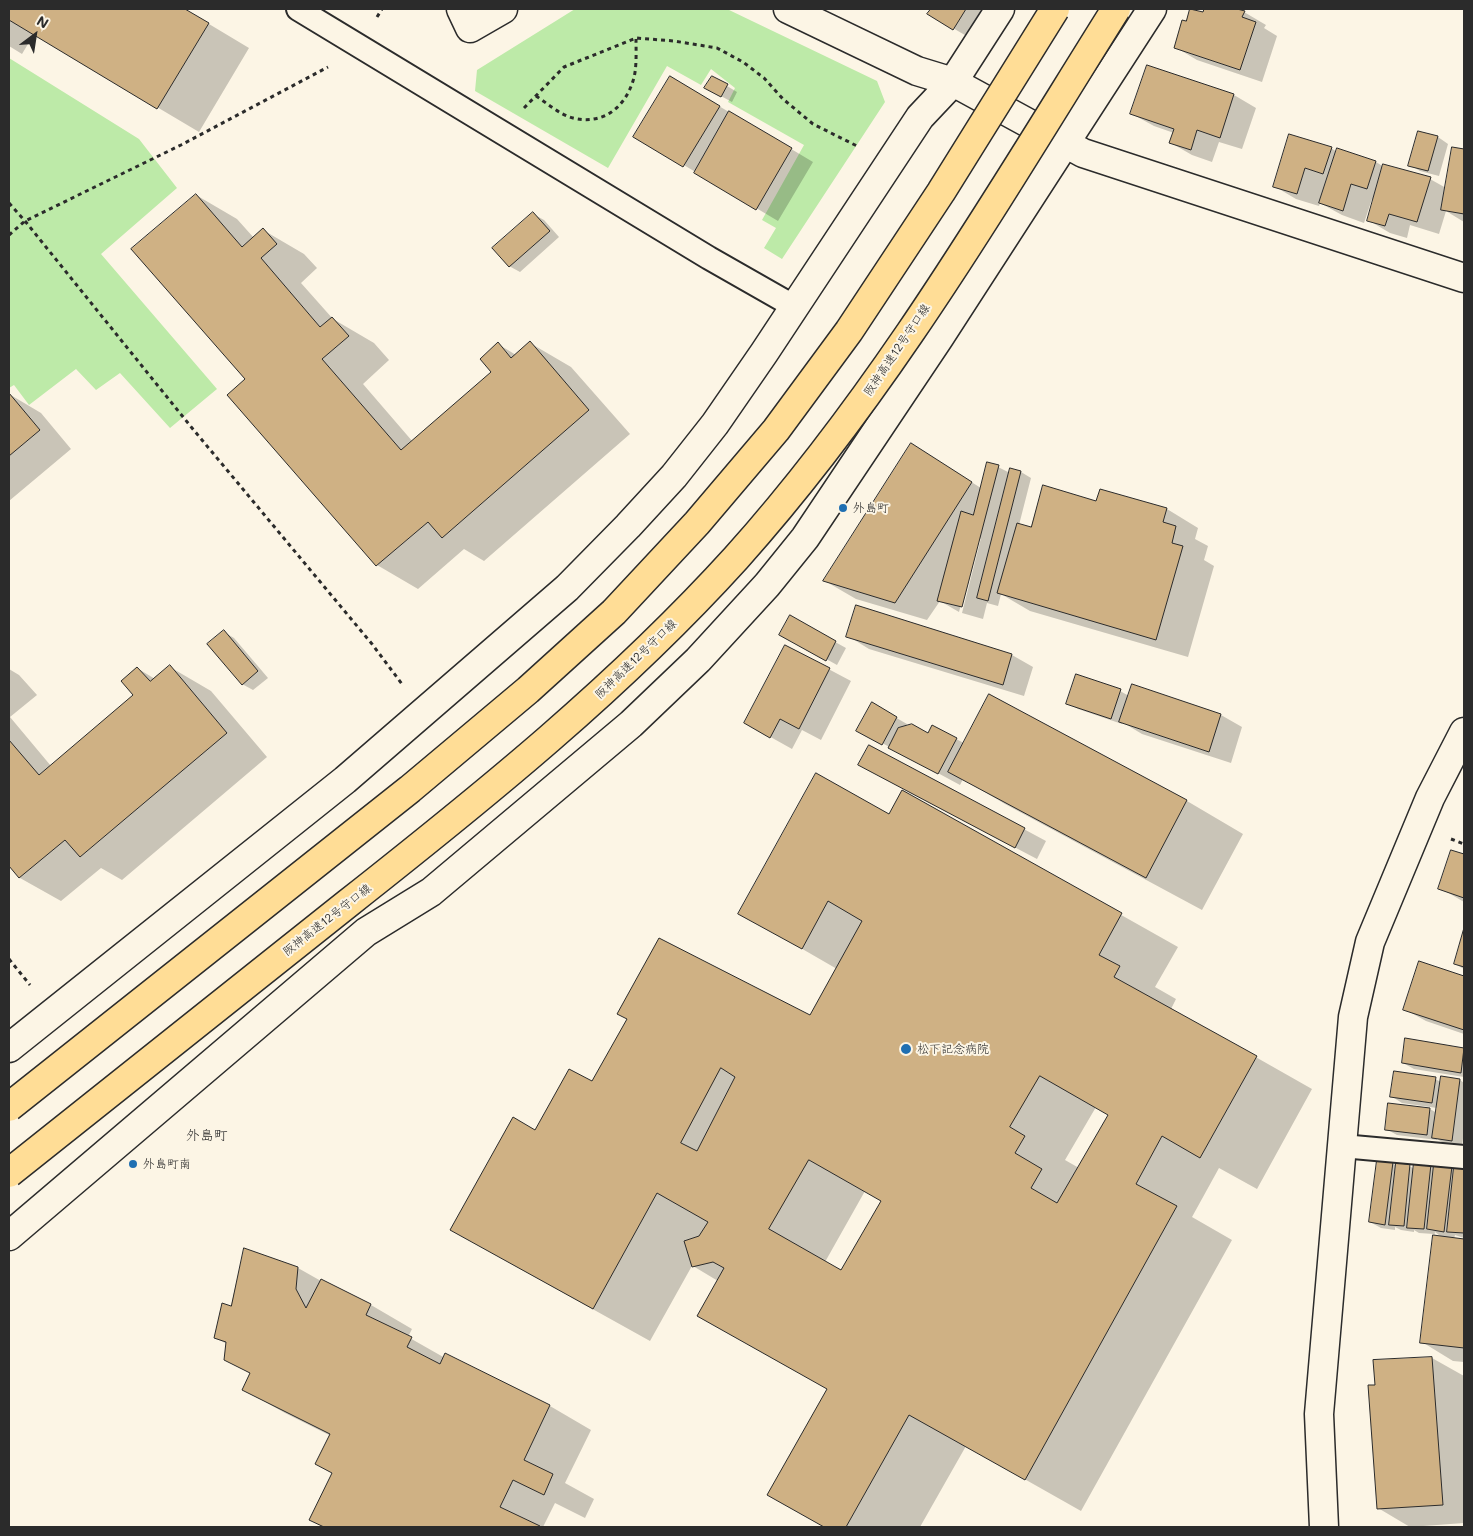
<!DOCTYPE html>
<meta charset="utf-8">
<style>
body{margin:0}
#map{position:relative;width:1473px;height:1536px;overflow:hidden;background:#fcf5e5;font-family:Mali,sans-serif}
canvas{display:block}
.frame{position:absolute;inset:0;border:10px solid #2b2b2b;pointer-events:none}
.north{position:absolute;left:10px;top:10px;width:50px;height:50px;-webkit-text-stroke:4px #fcf5e5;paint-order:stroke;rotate:31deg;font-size:14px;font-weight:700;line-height:20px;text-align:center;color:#2b2b2b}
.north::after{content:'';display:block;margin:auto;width:18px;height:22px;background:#2b2b2b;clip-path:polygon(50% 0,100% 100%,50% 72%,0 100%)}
</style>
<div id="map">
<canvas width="1473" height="1536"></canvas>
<div class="frame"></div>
<div class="north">N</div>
</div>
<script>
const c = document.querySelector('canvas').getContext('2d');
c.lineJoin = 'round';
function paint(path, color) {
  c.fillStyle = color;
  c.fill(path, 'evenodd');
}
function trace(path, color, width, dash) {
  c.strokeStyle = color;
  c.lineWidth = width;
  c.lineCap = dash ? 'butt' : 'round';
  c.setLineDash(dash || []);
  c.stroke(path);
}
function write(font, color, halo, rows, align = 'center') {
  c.font = font + ' Mali,"Klee One",sans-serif';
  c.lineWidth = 4;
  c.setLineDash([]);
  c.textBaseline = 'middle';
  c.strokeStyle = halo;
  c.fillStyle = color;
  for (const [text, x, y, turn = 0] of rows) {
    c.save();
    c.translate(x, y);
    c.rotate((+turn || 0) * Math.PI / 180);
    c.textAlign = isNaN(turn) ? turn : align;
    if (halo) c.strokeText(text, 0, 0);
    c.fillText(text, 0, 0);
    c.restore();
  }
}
const green = new Path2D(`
 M575,9H727L877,81L885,102L782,259L764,248L776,228L762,220L804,145L728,102L735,88L711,69L701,85L667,66L608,168L475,91L477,70Z
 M9,58L139,139L177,188L101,254L217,389L170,428L120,373L96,390L76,369L29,405L14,385L9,388Z`);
const shadow = new Path2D(`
 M9,9H184L249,48L199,132L34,34L22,54L9,46Z
 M932,9H994L975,41L929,14Z
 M1191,9L1204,14L1206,9H1233L1244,12L1266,25L1264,28L1277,36L1262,82L1197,60L1175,47Z
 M1148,66L1234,95L1256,108L1242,149L1219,142L1212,162L1192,155L1171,143L1174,133L1154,126L1132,114Z
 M712,77L737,92L732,102L706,88Z
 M692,90L813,162L778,221L635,136Z
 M1438,137L1448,144L1439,176L1420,171L1410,165Z
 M1331,148L1337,152L1338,150L1376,162L1384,167L1430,179L1446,188L1453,148L1464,150V222L1446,211L1439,234L1410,225L1407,238L1390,233L1368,220L1374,199H1372L1364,223L1342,215L1320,203L1319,206L1296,199L1274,186Z
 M196,195L237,219L254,238L263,230L304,254L317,268L301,283L333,319L374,343L389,360L363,384L413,442L493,372L498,344L516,355L530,343L571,367L630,434L484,561L464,549L418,589L377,565L246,380Z
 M533,214L544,220L559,237L520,272L509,266Z
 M9,394L41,413L71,449L9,501Z
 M911,445L981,488L998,467L1010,473L1011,470L1021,472L1031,478L1019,525L1032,528L1097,502L1167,509L1198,528L1195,539L1208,546L1204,560L1214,566L1188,657L1030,611L1001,594L998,606L987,603L983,619L962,613L981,538L978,542L959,612L940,601L927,620L856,599L825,581Z
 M790,617L846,648L837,665L781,634Z
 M224,632L234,638L268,678L253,690L242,684Z
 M848,636L1012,655L1033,667L1024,696L869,649Z
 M785,646L851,681L821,740L802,730L792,749L767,735Z
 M170,667L211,691L267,757L122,880L101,868L61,901L20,878L9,865V669L19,675L37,695L10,717L51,766L135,695L137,668L155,679Z
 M1132,685L1221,715L1242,727L1231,763L1142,734L1122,722V724L1078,709L1067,703L1120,691L1129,696Z
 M989,696L1187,801L1243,834L1202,910L1005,804L963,779L960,785L858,730L872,704L907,724L905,728L929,735L956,739L964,743Z
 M869,746L1046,841L1037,859L881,777Z
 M903,792L1178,947L1155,987L1176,999L1171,1009L1312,1089L1257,1189L1219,1168L1192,1217L1232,1240L1081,1511L966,1446L920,1527H825L769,1495L828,1389L718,1281L693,1266V1264L650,1341L508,1262L535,1132L592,1083L811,1017L837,969L740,913L890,816ZM1096,1107L1110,1115L1079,1168L1065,1160ZM865,1191L882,1201L842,1272L825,1262Z
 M1452,851L1464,855V902L1440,888Z
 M1464,933V969L1455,964Z
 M1420,962L1464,977V1034L1426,1021L1404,1009Z
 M1406,1040L1464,1049V1077L1414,1069L1403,1063Z
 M1435,1079L1441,1082L1460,1080L1464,1083V1131L1462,1146L1444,1143L1437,1139V1140L1397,1135L1386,1129L1428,1108L1437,1113V1108L1402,1103L1391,1096Z
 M1392,1163L1397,1166H1409L1415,1169L1431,1166L1435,1168L1451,1167L1455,1170L1456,1169H1464V1238L1455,1235L1454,1239L1464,1240V1362L1453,1361L1422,1342L1434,1234L1419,1233L1414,1230V1232L1401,1230L1395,1227V1230L1381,1228L1370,1222ZM1435,1232L1439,1235L1442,1237H1434Z
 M298,1268L321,1281L371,1305L412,1329L408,1337L445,1358L446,1355L550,1406L591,1430L565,1483L594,1499L585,1518L555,1503L543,1527H324L311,1520L334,1474L331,1436L285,1413L244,1390L251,1374L225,1359L227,1344L215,1338L232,1307Z
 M1432,1358L1464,1376V1371V1523L1410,1527L1378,1508L1375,1362Z`);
const building = new Path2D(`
 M9,9H185L209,23L157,109L9,20Z
 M931,9H966L953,30L927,14Z
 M1190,9L1203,12L1204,9H1237L1245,11L1242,17L1256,22L1240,70L1174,48L1182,20L1186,21Z
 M1147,65L1234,94L1220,138L1197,130L1191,150L1169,143L1174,129L1130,114Z
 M670,76L720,106L683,167L633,137Z
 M712,76L728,84L721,97L704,88Z
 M729,111L792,148L756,210L694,173Z
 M1418,131L1438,136L1428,171L1408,166Z
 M1289,134L1332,147L1323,174L1305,168L1297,194L1273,187Z
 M1452,147L1464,149V214L1441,210Z
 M1337,148L1376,161L1367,189L1351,184L1343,211L1319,203Z
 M1383,164L1431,177L1417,222L1389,214L1385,226L1367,221Z
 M196,194L242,247L263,228L277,244L261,258L320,327L332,317L349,336L322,359L401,450L491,372L480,359L498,342L511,358L530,341L589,410L442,538L428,522L376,566L227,395L245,379L131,249Z
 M533,212L550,231L509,267L492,248Z
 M9,393L40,430L9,456Z
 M911,443L972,482L895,603L823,581Z
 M987,462L999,465L962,607L937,601L961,511L973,515Z
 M1010,468L1021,471L988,601L977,598Z
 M1043,485L1096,501L1100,489L1167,508L1163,522L1176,526L1172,543L1183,546L1156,640L997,593L1017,523L1031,527Z
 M856,605L1012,654L1003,685L846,637Z
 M790,615L836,641L826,661L779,635Z
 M224,630L258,671L242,685L207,644Z
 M785,645L830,668L799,729L780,719L770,738L744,723Z
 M170,665L227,733L80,857L65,840L19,878L9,866V740L39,775L133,695L121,681L137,667L150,681Z
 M1076,674L1121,689L1111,719L1066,704Z
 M1132,684L1221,714L1209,752L1119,722Z
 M989,694L1187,800L1146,878L948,772Z
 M872,702L897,717L882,745L856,731Z
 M912,724L928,733L932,725L957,738L938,774L888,748L898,728Z
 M869,745L1025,828L1015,848L858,765Z
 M816,773L889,814L902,790L1122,913L1099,955L1120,966L1114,977L1257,1056L1200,1158L1162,1136L1136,1184L1177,1206L1025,1480L909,1415L846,1527H824L767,1495L827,1389L697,1316L724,1268L713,1262L692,1267L684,1241L699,1236L708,1222L657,1193L593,1309L450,1230L513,1117L535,1130L569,1069L592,1081L627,1019L617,1014L659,938L810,1015L862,921L828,901L802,949L738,914ZM721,1068L735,1077L697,1151L681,1143ZM1040,1076L1108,1115L1057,1203L1031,1188L1042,1169L1015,1153L1025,1136L1010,1127ZM809,1160L881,1201L841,1270L769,1229Z
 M1451,850L1464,854V898L1438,889Z
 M1464,928V967L1454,964Z
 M1419,961L1464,976V1030L1403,1010Z
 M1405,1038L1464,1048L1461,1073L1402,1063Z
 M1394,1071L1436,1077L1432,1103L1390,1097Z
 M1441,1076L1460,1079L1452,1141L1432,1138Z
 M1388,1103L1430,1108L1427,1135L1385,1130Z
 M1377,1160L1393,1162L1385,1225L1369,1222Z
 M1414,1162L1431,1164L1424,1229L1407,1228Z
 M1396,1163L1410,1164L1404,1226L1389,1225Z
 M1434,1164L1452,1166L1444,1232L1427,1229Z
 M1454,1167L1464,1168V1233L1447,1232Z
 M1433,1235L1464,1239V1348L1420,1343Z
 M244,1248L298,1267L296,1289L306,1308L321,1279L371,1304L366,1315L412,1337L407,1347L440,1364L445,1353L550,1405L524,1460L553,1474L544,1495L513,1480L500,1507L540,1526V1527H324L309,1520L332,1473L315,1464L330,1434L242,1390L250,1373L224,1360L226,1342L214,1338L222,1303L231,1306Z
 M1432,1357L1443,1505L1377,1509L1368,1385H1375L1373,1360Z`);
const path = new Path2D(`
 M377,17L382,9
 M536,96C547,103 560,115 573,118C602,125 624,109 633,81C637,69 636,52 636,38
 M524,108L564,67L636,38L674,41L717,48L743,62L764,78L783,99L813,124L859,147
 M9,203L25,221L192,428L372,644L402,684
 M9,235L25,221L181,145L328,67
 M1451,839L1464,844
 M9,959L30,985`);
const lane = new Path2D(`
 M298,9L709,258L795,307
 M1342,1146L1464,1157`);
const street = new Path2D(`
 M461,9L470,28L503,9
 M788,9L917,71L953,82L1083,153L1464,278
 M9,1048L345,780L567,588L628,526L674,476L715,424L764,353L920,117L953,82L1000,9
 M9,1236L366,932L431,892L631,724L698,660L767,585L805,538L939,338L1152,9
 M1324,1527L1319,1414L1353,1017L1370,942L1430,798L1464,732`);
const highwayBridge = new Path2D(`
 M9,1107L410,789L528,690L614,612L697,523L776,430L849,331L941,192L1055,9
 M9,1173C122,1083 234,994 347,904C484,796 619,687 736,558C885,392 998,197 1116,9`);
const markers = [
 [843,508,5,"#1f6fb2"],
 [906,1049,6,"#1f6fb2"],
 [133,1164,5,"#1f6fb2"]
];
const streetNames = [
 ["阪神高速12号守口線",897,350,-56],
 ["阪神高速12号守口線",636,659,-44],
 ["阪神高速12号守口線",327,920,-38]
];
const poiNames = [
 ["外島町",853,508],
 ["松下記念病院",917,1049],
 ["外島町南",143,1164]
];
const neighbourhoodNames = [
 ["外島町",207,1136]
];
paint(green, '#bdeaa8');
paint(shadow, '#0003');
paint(building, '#cfb184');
trace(building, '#2b2b2b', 1);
trace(lane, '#2b2b2b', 26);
trace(street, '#2b2b2b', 31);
trace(path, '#2b2b2b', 3, [4, 4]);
trace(lane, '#fcf5e5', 22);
trace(street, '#fcf5e5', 28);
trace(highwayBridge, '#2b2b2b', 31, []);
trace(highwayBridge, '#ffdd96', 28);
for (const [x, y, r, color] of markers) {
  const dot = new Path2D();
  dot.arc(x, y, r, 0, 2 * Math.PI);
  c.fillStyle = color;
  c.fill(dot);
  trace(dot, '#fcf5e5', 2);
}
write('12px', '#2b2b2b', '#fcf5e5', streetNames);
write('12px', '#2b2b2b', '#fcf5e5', poiNames, 'left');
write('14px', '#2b2b2b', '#fcf5e5', neighbourhoodNames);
</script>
